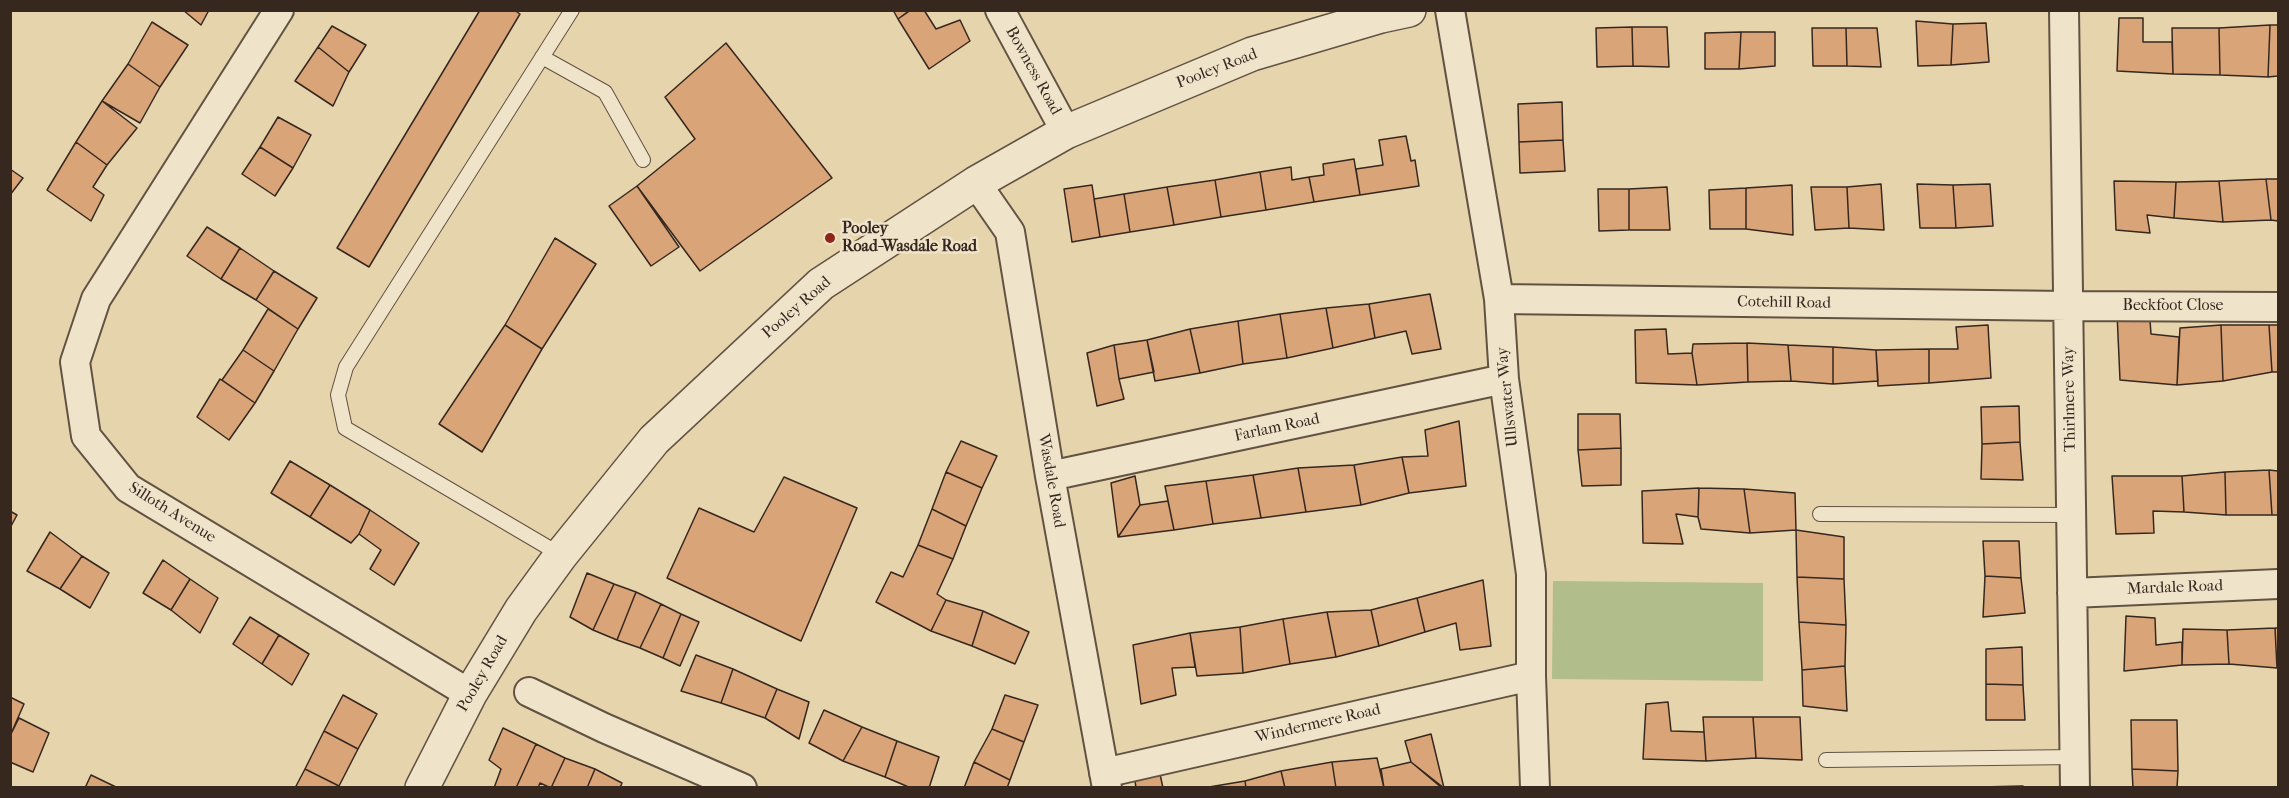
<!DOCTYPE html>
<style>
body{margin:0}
#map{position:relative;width:2289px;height:798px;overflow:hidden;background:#e6d4ad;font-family:"IM FELL French Canon",serif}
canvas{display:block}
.frame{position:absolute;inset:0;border:12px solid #36271f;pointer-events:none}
</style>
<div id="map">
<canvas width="2289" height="798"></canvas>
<div class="frame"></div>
</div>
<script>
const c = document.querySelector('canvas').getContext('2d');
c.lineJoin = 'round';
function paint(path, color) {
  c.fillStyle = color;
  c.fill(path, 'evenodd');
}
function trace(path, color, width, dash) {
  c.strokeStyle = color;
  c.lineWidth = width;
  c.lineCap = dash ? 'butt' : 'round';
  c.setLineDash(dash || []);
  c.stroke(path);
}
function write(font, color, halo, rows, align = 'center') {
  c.font = font + ' "IM FELL French Canon",serif';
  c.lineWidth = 5;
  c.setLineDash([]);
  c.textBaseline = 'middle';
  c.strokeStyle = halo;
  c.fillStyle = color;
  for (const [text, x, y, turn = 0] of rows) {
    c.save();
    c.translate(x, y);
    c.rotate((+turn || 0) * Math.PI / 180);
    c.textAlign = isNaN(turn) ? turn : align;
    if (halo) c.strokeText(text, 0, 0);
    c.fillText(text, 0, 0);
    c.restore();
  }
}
const green = new Path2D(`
 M1553,581L1763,583V681L1552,679Z`);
const building = new Path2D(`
 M183,10H209L201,25Z
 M480,10H514L520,14L369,267L337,248Z
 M893,10H910L898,19Z
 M911,10H924L936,29L960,20L970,41L929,69L898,19Z
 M2119,18H2143V42H2172L2173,74L2117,71Z
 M1916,21L1953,24L1951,65L1918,66Z
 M152,22L188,45L160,87L128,64Z
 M1986,23L1989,62L1951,65L1953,24Z
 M2270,25L2268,77L2220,75L2219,28Z
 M2270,25H2278V76L2268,77Z
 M332,26L366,45L349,72L318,47Z
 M1632,27L1633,66L1597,67L1596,28Z
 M1632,27H1667L1669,67L1633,66Z
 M1812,28H1846L1847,66H1813Z
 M1846,28H1877L1881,67L1847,66Z
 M2172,28H2219L2220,75L2173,74Z
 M1741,32L1739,69H1705V33Z
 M1741,32H1775V66L1739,69Z
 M726,43L832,178L700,271L637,186L695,139L665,97Z
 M318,47L349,72L333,106L295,81Z
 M128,64L160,87L140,123L102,101Z
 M102,101L137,128L107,165L76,142Z
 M1562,102L1563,140L1519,142L1518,104Z
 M278,117L311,135L293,168L260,147Z
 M1406,136L1411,161L1415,160L1419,186L1360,195L1356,169L1383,165L1379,140Z
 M1563,140L1565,171L1520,173L1519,142Z
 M76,142L107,165L93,187L104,195L91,221L47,190Z
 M260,147L293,168L275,196L242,174Z
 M1354,159L1360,195L1314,202L1309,177L1324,175L1323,164Z
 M1291,167L1292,180L1309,177L1314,202L1266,210L1260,172Z
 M10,169L23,178L10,195Z
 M1260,172L1266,210L1221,217L1215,180Z
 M2266,179L2271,220L2223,222L2219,181Z
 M2266,179H2278V221L2271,220Z
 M1215,180L1221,217L1174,225L1167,187Z
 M2114,181L2176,182L2174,218L2147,215L2150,233L2116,230Z
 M2219,181L2223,222L2174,218L2176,182Z
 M1881,184L1884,230L1849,228L1847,187Z
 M1917,184L1953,185L1956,228H1920Z
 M1990,184L1993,226L1956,228L1953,185Z
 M1092,185L1100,237L1072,242L1064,189Z
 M1792,185L1793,235L1746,229V188Z
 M637,186L679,247L651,266L609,206Z
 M1167,187L1174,225L1130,232L1124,194Z
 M1667,187L1670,230H1629V189Z
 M1811,187H1847L1849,228L1815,230Z
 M1746,188V229H1710L1709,190Z
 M1598,189H1629V230L1599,231Z
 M1124,194L1130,232L1100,237L1094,199Z
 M207,227L240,248L221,279L187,256Z
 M555,238L596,264L542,349L505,325Z
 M240,248L274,271L256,300L221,279Z
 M274,271L317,298L298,329L256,300Z
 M1430,294L1441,349L1412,354L1406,331L1375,338L1369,304Z
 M1369,304L1375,338L1333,348L1326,308Z
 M2149,306L2151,334L2179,337L2177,385L2120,380L2117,313Z
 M1326,308L1333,348L1287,358L1280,314Z
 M268,309L298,329L274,371L243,350Z
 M1280,314L1287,358L1243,364L1238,321Z
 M1238,321L1243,364L1200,373L1190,329Z
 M505,325L542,349L482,452L439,424Z
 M1988,325L1991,378L1929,383V349H1958L1956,327Z
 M2221,325H2269L2272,372L2223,381Z
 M2221,325L2223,381L2177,385L2180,328Z
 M2269,325H2278V372H2272Z
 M1190,329L1200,373L1155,381L1147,340Z
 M1666,329L1668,354L1692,353L1697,385L1636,383L1635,330Z
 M1147,340L1154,372L1119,379L1114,345Z
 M1747,343L1788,345L1791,381L1748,382Z
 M1747,343L1748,382L1697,385L1692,353L1693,344Z
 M1114,345L1119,379L1124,399L1097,406L1087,353Z
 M1788,345L1833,347V384L1791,381Z
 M1833,347L1876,350L1878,381L1833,384Z
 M1929,349V383L1878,386L1876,350Z
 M243,350L274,371L255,403L222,380Z
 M220,379L255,403L229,440L197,417Z
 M2019,406L2020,442L1982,444L1981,407Z
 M1578,414H1620L1621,448L1578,450Z
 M1459,421L1466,486L1409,493L1402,457L1428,456L1425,430Z
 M961,441L997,456L982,488L946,472Z
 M2020,442L2023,480L1981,479L1982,444Z
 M1621,448V485L1582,486L1578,450Z
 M1402,457L1409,493L1361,505L1354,465Z
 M290,461L330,485L310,517L271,493Z
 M1354,465L1361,505L1306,512L1298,468Z
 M1298,468L1306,512L1261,518L1253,475Z
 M2269,470L2272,515H2226L2225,472Z
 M2269,470L2278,471V515H2272Z
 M946,472L982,488L966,526L932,509Z
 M2225,472L2226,515L2184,512L2182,476Z
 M1253,475L1261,518L1213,524L1206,481Z
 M1135,476L1140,505L1118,537L1111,483Z
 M2112,476H2182L2184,512L2153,511L2154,533L2116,534Z
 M784,477L857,508L801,641L667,578L699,508L754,532Z
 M1206,481L1213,524L1174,530L1165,486Z
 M330,485L370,510L359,534L351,543L310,517Z
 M1699,488L1698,517L1676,514L1683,544L1643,543L1642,491Z
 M1699,488L1744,489L1750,533L1701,529L1698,517Z
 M1744,489L1795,493L1796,530L1750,533Z
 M1168,501L1174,530L1118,537L1140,505Z
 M932,509L966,526L953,559L918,545Z
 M370,510L419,543L394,585L370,569L381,550L359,534Z
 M10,511L17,515L10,528Z
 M1796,530L1844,537V579L1797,577Z
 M50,532L82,556L60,589L27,571Z
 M1983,541H2019L2021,578L1985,576Z
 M918,545L953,559L937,594L946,600L931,631L876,602L891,572L903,577Z
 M82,556L109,573L90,608L60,589Z
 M163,560L190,579L171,610L143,593Z
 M587,573L614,584L593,630L570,617Z
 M1985,576L2021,578L2025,613L1983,617Z
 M1797,577L1844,579L1846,625L1799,622Z
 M190,579L218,598L200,633L171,610Z
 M1483,580L1491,646L1460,650L1456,623L1425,632L1417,598Z
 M614,584L636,592L617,640L593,630Z
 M636,592L661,604L640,648L617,640Z
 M1417,598L1425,632L1379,646L1371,610Z
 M946,600L983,611L972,646L931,631Z
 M661,604L681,614L663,658L640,648Z
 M1371,610L1379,646L1336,657L1327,612Z
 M983,611L1029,632L1015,664L972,646Z
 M1327,612L1336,657L1290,664L1283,619Z
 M681,614L699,622L680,666L663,658Z
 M2126,616L2155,618L2156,645L2182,642V665L2124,671Z
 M250,617L279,635L262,664L233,644Z
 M1283,619L1290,664L1243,673L1240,627Z
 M1799,622L1846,625L1845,666L1802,670Z
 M1240,627L1243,673L1197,676L1190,633Z
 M2275,628L2277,668L2229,664L2227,630Z
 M2275,628H2278V668H2277Z
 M2183,629L2227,630L2229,664L2182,665Z
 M1190,633L1195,667L1172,668L1176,695L1141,704L1133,645Z
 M279,635L309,654L292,685L262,664Z
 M2022,647L2023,685L1986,684V649Z
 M696,655L733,669L721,703L681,691Z
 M1845,666L1847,711L1803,706L1802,670Z
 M733,669L777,689L765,718L721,703Z
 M1986,684L2023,685L2025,720H1986Z
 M777,689L809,702L799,739L765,718Z
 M343,695L377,714L358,749L324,731Z
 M1005,695L1038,705L1024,742L992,729Z
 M10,697L24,704L10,736Z
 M1668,702L1671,731L1704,732L1706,761L1643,759L1646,704Z
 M824,710L862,727L843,761L809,743Z
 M1703,717H1753L1756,758L1706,761Z
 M1753,717H1800L1802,760L1756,758Z
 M19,718L49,733L33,772L10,762V736Z
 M2131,720H2177L2178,771L2132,769Z
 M862,727L897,741L885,777L843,761Z
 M503,728L536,744L516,788H494L501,769L489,760Z
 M992,729L1024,742L1010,780L974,762Z
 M324,731L358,749L339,786L305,769Z
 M1431,734L1444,788L1411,762L1405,741Z
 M897,741L939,757L929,788H911L885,777Z
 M536,744L565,758L551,788L540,783L538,788H516Z
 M565,758L595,769L587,788H551Z
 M1377,758L1384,788H1336L1332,762Z
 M974,762L1010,780L1007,788H964Z
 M1332,762L1336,788H1285L1281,771Z
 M1411,762L1442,788H1384L1381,769Z
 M305,769L339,786L338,788H295Z
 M595,769L622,783L620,788H587Z
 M2132,769L2178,771L2177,788H2133Z
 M1281,771L1285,788H1246L1245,781Z
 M1160,774L1163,788H1136L1135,781Z
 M91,775L118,788H85Z
 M1245,781L1246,788H1203Z
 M2023,786V788L1981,787Z`);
const service = new Path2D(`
 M542,57L605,92L643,160
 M1820,514L2072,515
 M561,555L345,428L338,395L346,367L572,10
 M1826,760L2075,757`);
const minor = new Path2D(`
 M279,10L96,299L75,362L86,436L128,488L470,694
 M1000,10L1066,132
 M1450,10L1499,299L1504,379L1531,574V676L1535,788
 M2064,10L2075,788
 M976,183L1010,232L1050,476L1107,788
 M1499,299L2068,306L2278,307
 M1050,476L1504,379
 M2072,593L2278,584
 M529,692L604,728L742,788
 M1104,773L1531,676`);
const tertiary = new Path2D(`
 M422,788L470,694L521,610L561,555L654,440L821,284L976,183L1066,132L1252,54L1381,16L1409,10`);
const markers = [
 [830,238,6,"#8f2418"]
];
const streetNames = [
 ["Pooley Road",1217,69,-21],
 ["Bowness Road",1033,71,61],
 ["Cotehill Road",1784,303,1],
 ["Beckfoot Close",2173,306],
 ["Pooley Road",797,308,-41],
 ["Ullswater Way",1508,397,-96],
 ["Thirlmere Way",2070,399,-91],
 ["Farlam Road",1277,428,-12],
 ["Wasdale Road",1051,481,80],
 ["Silloth Avenue",172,513,32],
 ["Mardale Road",2175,588,-2],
 ["Pooley Road",483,674,-60],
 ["Windermere Road",1318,724,-13]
];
const poiNames = [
 ["Pooley",842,229],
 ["Road-Wasdale Road",842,247]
];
paint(green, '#b2bd8c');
paint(building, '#d8a478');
trace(building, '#36271f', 1.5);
trace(service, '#625242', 16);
trace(minor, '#625242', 32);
trace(tertiary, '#625242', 36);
trace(service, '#efe3ca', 14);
trace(minor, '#efe3ca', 28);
trace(tertiary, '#efe3ca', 33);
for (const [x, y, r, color] of markers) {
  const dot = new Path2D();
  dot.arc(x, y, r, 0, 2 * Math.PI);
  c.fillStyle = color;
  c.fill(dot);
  trace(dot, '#efe3ca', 2);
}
write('16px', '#36271f', '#efe3ca', streetNames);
write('bold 16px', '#36271f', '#efe3ca', poiNames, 'left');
</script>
